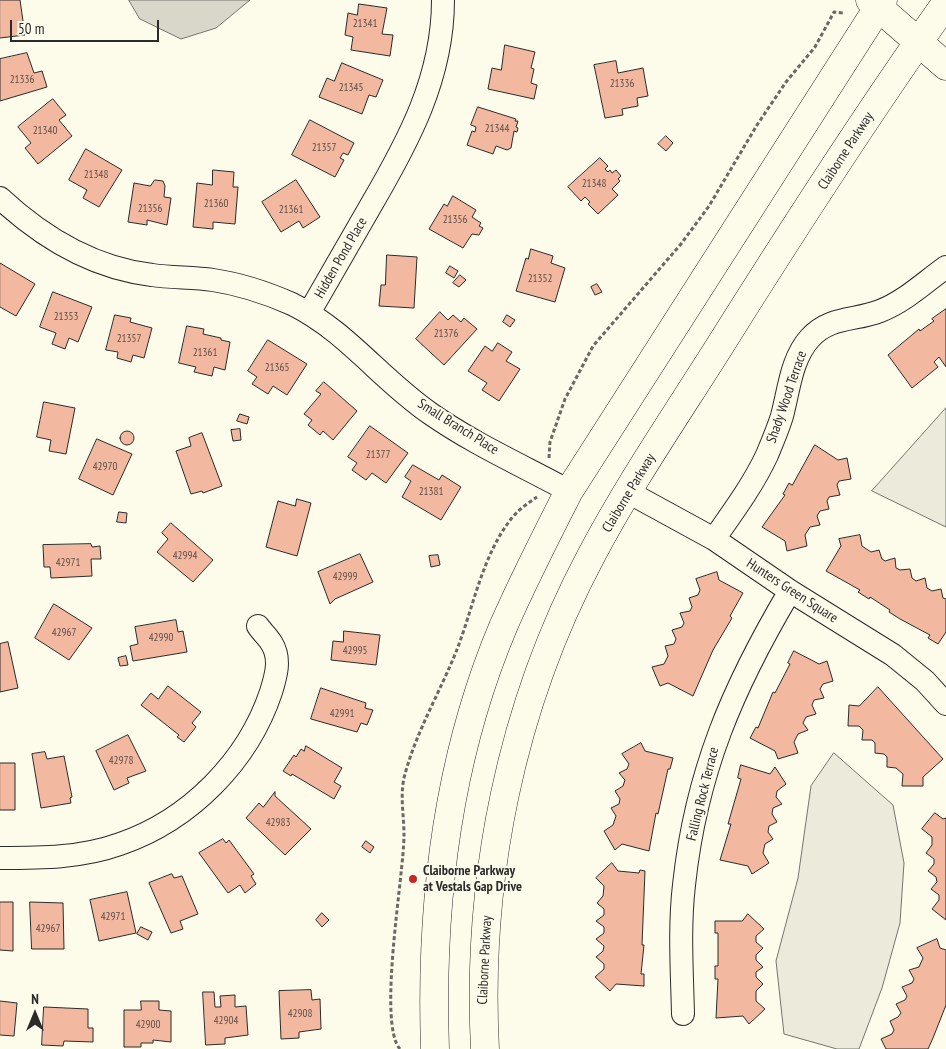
<!DOCTYPE html>
<style>
body{margin:0}
#map{position:relative;width:946px;height:1049px;overflow:hidden;background:#fdfbea;font-family:"PT Sans Narrow",sans-serif}
canvas{display:block}
.north{position:absolute;left:10px;top:989px;width:50px;height:50px;-webkit-text-stroke:4px #fdfbea;paint-order:stroke;rotate:0deg;font-size:14px;font-weight:700;line-height:20px;text-align:center;color:#2b2b2b}
.north::after{content:'';display:block;margin:auto;width:18px;height:22px;background:#2b2b2b;clip-path:polygon(50% 0,100% 100%,50% 72%,0 100%)}
.scale{position:absolute;left:10px;top:20px;width:149px;height:22px;box-sizing:border-box;border:2px solid #2b2b2b;border-top:0;padding-left:6px;font-size:15px;line-height:18px;white-space:nowrap;color:#2b2b2b;-webkit-text-stroke:4px #fdfbea;paint-order:stroke}
</style>
<div id="map">
<canvas width="946" height="1049"></canvas>
<div class="north">N</div>
<div class="scale">50 m</div>
</div>
<script>
const c = document.querySelector('canvas').getContext('2d');
c.lineJoin = 'round';
function paint(path, color) {
  c.fillStyle = color;
  c.fill(path, 'evenodd');
}
function trace(path, color, width, dash) {
  c.strokeStyle = color;
  c.lineWidth = width;
  c.lineCap = dash ? 'butt' : 'round';
  c.setLineDash(dash || []);
  c.stroke(path);
}
function write(font, color, halo, rows, align = 'center') {
  c.font = font + ' "PT Sans Narrow",sans-serif';
  c.lineWidth = 4;
  c.setLineDash([]);
  c.textBaseline = 'middle';
  c.strokeStyle = halo;
  c.fillStyle = color;
  for (const [text, x, y, turn = 0] of rows) {
    c.save();
    c.translate(x, y);
    c.rotate((+turn || 0) * Math.PI / 180);
    c.textAlign = isNaN(turn) ? turn : align;
    if (halo) c.strokeText(text, 0, 0);
    c.fillText(text, 0, 0);
    c.restore();
  }
}
const green = new Path2D(`
 M946,408V527L872,491Z
 M834,753L893,805L904,863L900,923L882,988L859,1049H837L784,1034L776,961L798,878L811,786Z`);
const water = new Path2D(`
 M129,0H250L216,28L181,39L140,19Z`);
const building = new Path2D(`
 M0,0H20L25,35L0,38Z
 M359,4L387,8L382,34L393,35L390,56L351,50L353,37L345,35L348,13L357,15Z
 M505,45L535,52L531,68L534,69L531,83L537,85L534,99L488,89L492,68L501,70Z
 M27,53L34,73L42,71L47,87L0,101V59Z
 M616,61L618,73L643,68L648,96L637,98L638,106L622,109L623,115L605,118L594,65Z
 M342,63L383,80L376,97L369,95L362,114L319,97L327,78L334,81Z
 M53,99L66,115L59,120L72,136L38,164L25,148L31,143L18,127Z
 M478,107L516,119L515,121H518L516,127L518,128L517,132L514,131L511,148L507,150L496,146L493,154L467,145L472,131L475,132L476,127L471,125Z
 M310,120L354,143L348,155L343,153L340,158L344,160L335,177L292,155Z
 M666,136L673,143L666,151L658,144Z
 M86,149L122,170L99,207L83,198L87,190L69,180Z
 M600,158L608,166L605,169L608,172L610,170L612,173L616,170L621,176L618,179L620,181L612,189L618,195L598,214L588,204L590,202L585,197L581,201L568,187Z
 M213,170L234,172L233,187H238L235,224L213,222V229L193,227L197,183L212,185Z
 M155,180L163,181L165,186L164,197L171,198L167,225L147,220V225L128,222L134,183L150,186Z
 M296,180L320,217L303,228L299,221L281,232L262,202Z
 M453,196L476,210L472,217L481,223L479,226L483,228L479,235L472,234L463,248L429,229L444,204L447,206Z
 M531,249L553,256L551,263L565,268L555,302L516,291L526,258L528,259Z
 M387,255L417,257L414,308L379,306L381,285H385Z
 M0,263L35,284L16,316L0,307Z
 M450,266L458,271L454,278L446,273Z
 M460,275L466,280L459,287L453,283Z
 M597,284L602,292L595,295L591,287Z
 M53,292L92,307L78,342L69,338L65,349L52,344L56,333L40,327Z
 M946,309V367L939,357L934,362L938,367L912,388L888,355L919,329L920,331L934,321L932,319Z
 M440,312L448,320L453,315L461,322L464,318L477,329L444,365L416,339Z
 M115,315L131,318L130,322L152,328L144,358L133,355L131,362L117,358L118,352L106,350Z
 M507,315L515,320L510,327L503,322Z
 M187,326L204,329L203,334L221,338V340L230,342L225,370L214,367L212,376L194,372L196,367L179,363Z
 M268,340L307,364L287,395L273,386L268,394L252,384L257,377L248,371Z
 M498,343L512,352L506,361L520,369L499,401L482,390L487,383L468,371L485,346L492,351Z
 M324,382L357,411L333,440L323,431L320,435L308,425L312,420L304,414L321,394L316,391Z
 M44,402L75,408L66,454L49,451L51,440L37,437Z
 M240,414L249,417L247,424L237,421Z
 M370,426L408,453L386,483L372,473L366,480L352,470L357,463L348,457Z
 M240,429L241,440L233,441L231,430Z
 M120 438a7 7 0 1 1 14 0a7 7 0 1 1-14 0Z
 M202,433L222,486L203,493L202,491L191,494L176,451L191,446L189,438Z
 M97,439L132,454L113,495L79,479Z
 M815,445L838,460L847,458L851,479L839,481L837,485L840,495L829,497L827,501L829,509L820,511L817,516L820,525L810,527L805,535L807,546L787,551L785,541L762,527L785,495L783,494L789,483L792,485Z
 M413,465L439,480L442,475L461,487L441,520L402,497L411,481L405,477Z
 M297,499L311,503L297,556L266,547L278,501L295,506Z
 M119,512L127,513L126,523L117,522Z
 M171,523L213,560L193,582L157,552L168,539L162,533Z
 M860,535L862,546L871,552L879,550L882,559L885,561L895,558L896,568L900,570L910,569L912,578L916,581L925,578L927,588L932,591L941,589L943,598L946,599V632L938,644L928,638L930,635L900,619L889,612L890,610L870,597L869,599L858,592L860,590L826,571L841,546L839,539Z
 M91,544L92,547L100,546L101,559H91L92,576L51,578L50,567H44L43,545Z
 M360,554L373,582L335,599L330,604L318,572Z
 M438,555L440,565L431,567L429,556Z
 M717,572L719,580L743,593L730,616L732,618L713,650L693,696L668,683L660,686L652,667L664,664L668,656L665,646L674,644L676,639L672,630L682,627L684,623L680,613L690,611L692,607L689,598L698,595L700,590L696,579Z
 M54,604L92,628L69,660L35,638Z
 M176,620L178,632L183,631L187,652L133,661L130,646L138,644L135,627Z
 M344,631L380,635L376,665L331,660L333,641L343,642Z
 M8,642L18,688L0,692V644Z
 M794,651L819,664L827,661L833,681L823,684L820,689L824,698L814,700L812,705L816,714L806,717L803,723L808,730L798,734L794,742L798,753L778,759L775,751L750,738L756,727L758,728L773,692L775,693L790,664L788,663Z
 M126,656L128,665L120,666L118,658Z
 M168,686L201,712L192,723L196,727L184,742L177,737L179,735L141,705L151,693L158,699Z
 M878,687L943,759L923,777V786H902L903,774L896,768L887,767V757L884,754L875,753V743L872,740H862L863,730L859,726H848L849,705L859,706Z
 M321,688L366,703L365,708L373,710L367,725L361,723L357,732L311,719Z
 M128,735L146,771L127,778L129,783L114,790L96,751Z
 M641,743L645,751L673,758L670,769H668L658,814L656,813L649,851L622,844L615,850L604,831L613,825L616,816L611,808L619,804L620,799L615,791L623,786L625,780L619,773L627,769L629,764L622,754Z
 M306,746L342,768L334,782L341,786L334,799L292,774L291,776L283,771L294,755L296,757L301,749L304,751Z
 M45,752L47,759L64,756L72,797L70,798L71,803L41,808L32,754Z
 M0,763H15V810H0Z
 M741,765L770,774L775,767L786,784L777,791L776,797L782,804L773,808L772,814L777,822L769,826L768,832L773,839L765,844L763,853L769,863L752,874L748,866L720,860L731,824H728L741,779L738,778Z
 M275,792V796L311,829L285,855L246,818L259,803L263,807Z
 M935,813L943,819L946,818V920L932,909L939,900V895L931,889L937,882L936,877L928,871L934,864V859L926,853L932,845V837L922,829Z
 M223,839L226,843L229,840L254,874L251,876L256,884L245,893L240,885L228,893L199,853Z
 M366,841L374,847L370,853L362,847Z
 M612,863L618,871L639,873L640,870L645,871L642,945H644L641,974H644V986L616,984L610,991L595,977L604,969V964L596,957L603,951L604,946L596,939L604,933V927L596,921L604,915V909L597,903L603,896L604,886L596,878Z
 M172,874L174,878L182,876L198,914L180,921L183,929L171,933L149,883Z
 M127,892L136,933L99,941L90,900Z
 M0,902H13V951L0,950Z
 M30,902L63,903L64,949H32Z
 M322,913L329,920L322,927L316,920Z
 M748,914L764,929L756,936V942L763,948L756,955V960L763,967L756,972V977L763,984L756,991V1001L765,1009L749,1024L743,1016L716,1018L718,979H715V966H718V933H715V921H742Z
 M141,927L152,932L148,940L137,934Z
 M937,939L940,948L946,950V1005L933,1038L928,1049H886L881,1039L892,1034L894,1030L890,1021L898,1017L901,1013L896,1004L905,1000L907,996L902,987L912,983L914,979L909,970L919,967L923,958L917,948Z
 M311,990L312,1000L320,999L321,1029L299,1032V1038L281,1039L279,991Z
 M203,992H214L215,1007H221L220,996L235,995V1007L246,1006L248,1035L225,1038V1044L206,1045Z
 M0,1001L17,1003L14,1036L0,1035Z
 M141,1001H159V1010L171,1011V1042L153,1040V1043H141V1047H124V1010H141Z
 M44,1007L88,1009V1028H93V1042L64,1041L63,1046L42,1045Z`);
const path = new Path2D(`
 M549,458L550,442L565,399L593,346L681,244L709,206L757,125L786,82L815,47L834,12L843,13
 M400,1049C377,1023 404,875 404,835C404,816 400,797 404,778C415,734 439,694 456,652C473,609 482,556 511,519C518,510 528,503 537,497`);
const minor = new Path2D(`
 M0,198C43,238 93,268 152,275C172,278 193,277 213,280C240,284 267,293 292,304C347,331 381,380 431,414C474,444 523,466 569,491
 M309,313C329,278 350,242 370,207C408,142 443,78 443,0
 M628,492L714,539L790,591L893,655L925,681L946,704
 M714,539C733,512 753,485 767,455C772,443 778,429 782,416C789,390 791,359 810,338C830,316 855,321 880,311C904,302 925,282 946,267
 M0,858C41,858 81,858 120,844C190,820 248,761 271,692C276,676 281,659 272,644C269,638 262,632 258,626
 M683,1014C682,971 679,928 684,885C696,772 733,687 790,591`);
const major = new Path2D(`
 M870,0L946,66
 M435,1049C430,906 447,760 503,627C523,581 546,536 569,491L883,0
 M485,1049C476,880 511,706 591,556C631,480 681,408 726,336C797,223 869,111 946,3`);
const markers = [
 [413,879,5,"#c62828"]
];
const numberNames = [
 ["21341",365,24],
 ["21336",22,80],
 ["21336",622,84],
 ["21345",351,88],
 ["21344",497,129],
 ["21340",45,131],
 ["21357",324,148],
 ["21348",96,175],
 ["21348",594,184],
 ["21360",216,204],
 ["21356",150,209],
 ["21361",291,210],
 ["21356",455,220],
 ["21352",540,279],
 ["21353",66,317],
 ["21376",446,334],
 ["21357",129,339],
 ["21361",205,353],
 ["21365",277,368],
 ["21377",378,455],
 ["42970",105,467],
 ["21381",431,492],
 ["42994",185,556],
 ["42971",68,563],
 ["42999",345,577],
 ["42967",64,633],
 ["42990",161,638],
 ["42995",355,651],
 ["42991",342,714],
 ["42978",121,761],
 ["42983",278,823],
 ["42971",113,917],
 ["42967",48,929],
 ["42908",300,1014],
 ["42904",226,1021],
 ["42900",148,1025]
];
const streetNames = [
 ["Claiborne Parkway",846,151,-57],
 ["Hidden Pond Place",341,258,-60],
 ["Shady Wood Terrace",787,397,-71],
 ["Small Branch Place",458,427,32],
 ["Claiborne Parkway",629,493,-59],
 ["Hunters Green Square",792,591,33],
 ["Falling Rock Terrace",703,794,-76],
 ["Claiborne Parkway",485,960,-87]
];
const poiNames = [
 ["Claiborne Parkway",423,871],
 ["at Vestals Gap Drive",423,887]
];
paint(green, '#ecebdb');
trace(green, '#74746e', 1);
paint(water, '#d8d7c9');
trace(water, '#74746e', 1);
paint(building, '#f2b8a0');
trace(building, '#2b2b2b', 1);
trace(minor, '#2b2b2b', 24);
trace(major, '#2b2b2b', 29);
trace(path, '#6a6964', 3, [4, 2.5]);
trace(minor, '#fdfbea', 22);
trace(major, '#fdfbea', 28);
for (const [x, y, r, color] of markers) {
  const dot = new Path2D();
  dot.arc(x, y, r, 0, 2 * Math.PI);
  c.fillStyle = color;
  c.fill(dot);
  trace(dot, '#fdfbea', 2);
}
write('11px', '#5d4e48', null, numberNames);
write('14px', '#2b2b2b', '#fdfbea', streetNames);
write('bold 14px', '#2b2b2b', '#fdfbea', poiNames, 'left');
</script>
